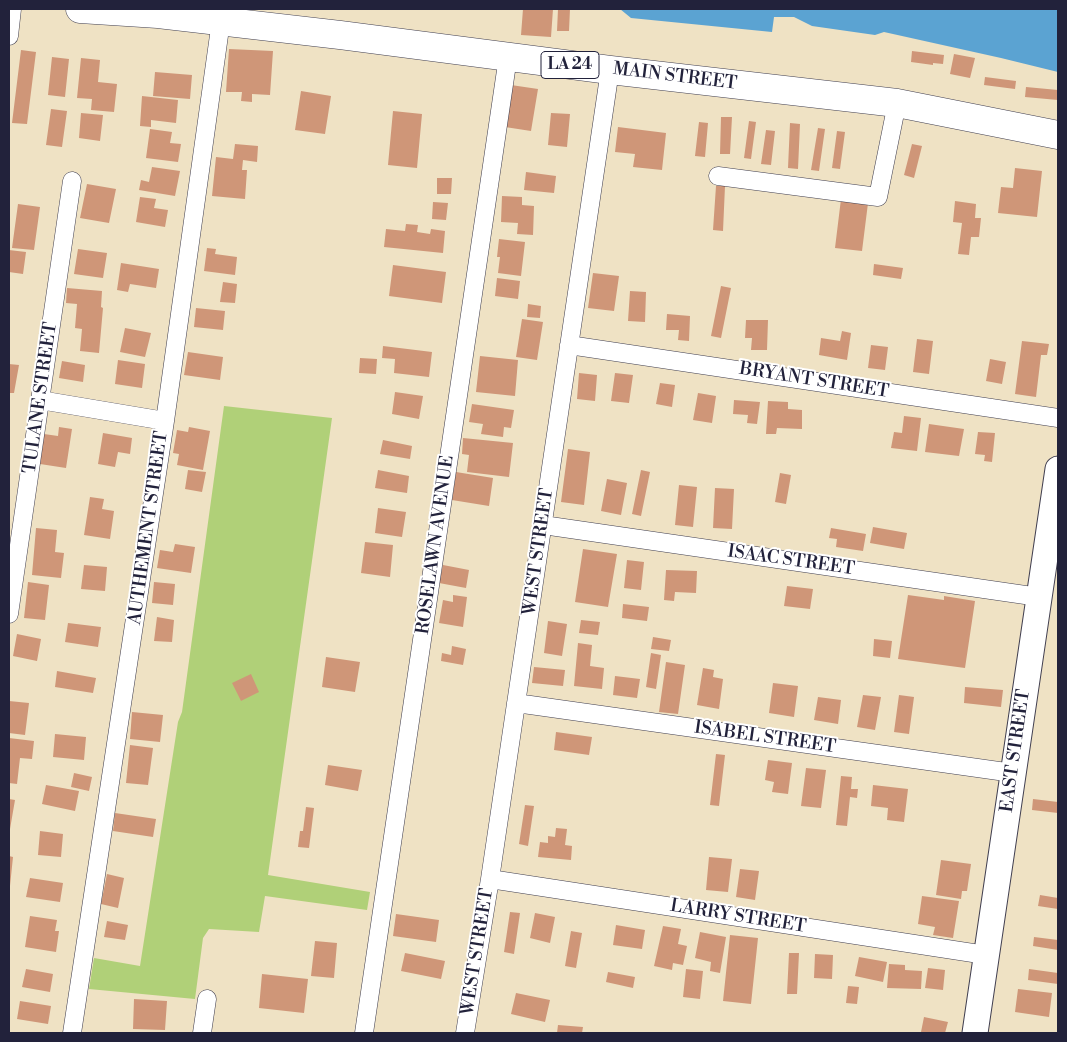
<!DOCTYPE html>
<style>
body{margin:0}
#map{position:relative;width:1067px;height:1042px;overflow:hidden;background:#efe2c4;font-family:"Libre Bodoni",serif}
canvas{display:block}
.frame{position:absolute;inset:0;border:10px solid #22223b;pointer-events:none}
</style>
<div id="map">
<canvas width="1067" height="1042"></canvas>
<div class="frame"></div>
</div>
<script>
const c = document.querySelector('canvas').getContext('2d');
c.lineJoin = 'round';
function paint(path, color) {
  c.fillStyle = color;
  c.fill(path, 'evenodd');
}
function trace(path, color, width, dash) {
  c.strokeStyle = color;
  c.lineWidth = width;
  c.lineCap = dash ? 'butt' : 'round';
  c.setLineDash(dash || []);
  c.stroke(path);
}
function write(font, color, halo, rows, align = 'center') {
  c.font = font + ' "Libre Bodoni",serif';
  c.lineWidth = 4;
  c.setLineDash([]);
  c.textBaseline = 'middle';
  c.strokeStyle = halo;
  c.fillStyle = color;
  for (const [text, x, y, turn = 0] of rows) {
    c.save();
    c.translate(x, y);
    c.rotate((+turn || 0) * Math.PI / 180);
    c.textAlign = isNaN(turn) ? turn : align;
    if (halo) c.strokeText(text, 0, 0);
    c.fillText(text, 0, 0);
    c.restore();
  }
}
const green = new Path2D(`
 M224,406L332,418L268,875L370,892L367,910L265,896L259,932L209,929L203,938L195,999L89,989L94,958L140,966L178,722L182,712Z`);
const water = new Path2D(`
 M620,9H1058V72L1001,58L884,32L875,35L812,26L794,17H774L772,32L631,18Z`);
const building = new Path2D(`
 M523,9H553L551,37L521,35Z
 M558,9H570L569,31H557Z
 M229,49L273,51L270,95L252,94V102L241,101L242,92H226Z
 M21,50L36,52L27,124L12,123Z
 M912,51L944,55L943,64L933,63V65L911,62Z
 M954,54L975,58L970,78L950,74Z
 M52,57L69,59L65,97L48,95Z
 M81,58L100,60L98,82L117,84L114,112L91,110L92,99L77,98Z
 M155,72L192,75L190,99L153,96Z
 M985,77L1016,81L1015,89L984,85Z
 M511,85L538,89L531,131L505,127Z
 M1026,87L1058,90V100L1025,97Z
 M301,91L331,96L325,134L295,130Z
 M142,96L178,100L176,123L151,120V127L140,126Z
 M51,109L67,111L62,147L46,145Z
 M393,111L422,114L417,168L388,165Z
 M81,113L103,115L100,141L79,138Z
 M551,113L570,114L567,147L548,145Z
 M721,117H732L730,154H720Z
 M749,121L756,122L751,159L744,158Z
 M699,122L708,123L705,157L695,156Z
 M790,123L800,124L798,169L788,168Z
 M618,127L666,133L662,170L633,167L635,154L615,152Z
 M818,128L825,129L819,171L811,170Z
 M150,129L172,132L170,143L181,144L178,162L146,158Z
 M766,130L775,131L771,165L761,164Z
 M837,131L845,132L840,169L832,168Z
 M235,144L258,146L257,162L243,160L242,170H247L245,199L212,196L216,157L233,159Z
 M912,144L922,146L914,178L904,175Z
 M152,167L180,171L175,196L139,190L141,180L149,182Z
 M1015,168L1042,171L1037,217L998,213L1001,187L1013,188Z
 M526,172L556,176L554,193L524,190Z
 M437,178H452L451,194H437Z
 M87,184L116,189L109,223L80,218Z
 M716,186H725L723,231L713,230Z
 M502,196L522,197V205L534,206L533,235L517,234L518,223L501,222Z
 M140,197L156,199L154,208L168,210L165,227L136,222Z
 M841,199L868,203L862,251L835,248Z
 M955,201L976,204L975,218H981L979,237H971L969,255L958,254L962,223L953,222Z
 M433,202L448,203L446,220L432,219Z
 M18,204L40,207L34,250L12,248Z
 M406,224L418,225L417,232L430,234L431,229L445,231L443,253L384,247L386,229L405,231Z
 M499,239L525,242L521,276L498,273L500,257H497Z
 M207,248L216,249L215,254L237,257L235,275L204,271Z
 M78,249L107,253L103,278L74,274Z
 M9,250L26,252L23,274L9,272Z
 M121,263L159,269L156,288L130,284L128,292L117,290Z
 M874,264L903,268L901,279L873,275Z
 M393,265L446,272L442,303L389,296Z
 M593,273L619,276L614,311L588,308Z
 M497,278L520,281L518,299L495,296Z
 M223,282L237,284L235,303L220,302Z
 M721,286L731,288L721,338L711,336Z
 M67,288L102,291L101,307L103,308L99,353L80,351L82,329L75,328L77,304L66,303Z
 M630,291L646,292L645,322L628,321Z
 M528,304L541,306L540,318L527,317Z
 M196,308L225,311L223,330L194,327Z
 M667,314L690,316L689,341L678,340L679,330H666Z
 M522,319L543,322L537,360L516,357Z
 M746,320H768L767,350H751L752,338H745Z
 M125,328L151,333L145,357L120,352Z
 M842,331L851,333L847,360L819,355L821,338L840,341Z
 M917,339L933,341L929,374L913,372Z
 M1022,341L1049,344L1047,355H1041L1036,397L1015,394Z
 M871,345L888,347L885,370L868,368Z
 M383,346L432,352L429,377L394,373L395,359L382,358Z
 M188,352L223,357L220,380L184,375Z
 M480,356L518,360L515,396L476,392Z
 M360,358L377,359L376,374L359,373Z
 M990,359L1006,362L1002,384L986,381Z
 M118,360L145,364L142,388L115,384Z
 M62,361L85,365L83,382L59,378Z
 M9,364L19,365L14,393H9Z
 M579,373L597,375L595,401L577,399Z
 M615,373L633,375L629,403L611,401Z
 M660,383L675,385L672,407L656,404Z
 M395,392L423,396L419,419L392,414Z
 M698,393L716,396L712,423L693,420Z
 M734,400L760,402L757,424L747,423L748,415L733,414Z
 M768,401L788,402V409L802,410V429L777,428L776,434H766Z
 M472,404L514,410L511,428L504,427L503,437L481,434L483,424L469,422Z
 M904,416L921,418L917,451L891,448L894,432L902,433Z
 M929,424L964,429L959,456L925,452Z
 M59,427L72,429L66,468L40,464L44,434L58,436Z
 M189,427L210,431L203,470L177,465L179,454L173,453L177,430L188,432Z
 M978,432L995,433L992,462L984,461L985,455L975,454Z
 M103,433L132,438L130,454L118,452L115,467L98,464Z
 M463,438L513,443L509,477L467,472L469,455L462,454Z
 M383,440L412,446L410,459L380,454Z
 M568,449L590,452L584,505L561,502Z
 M188,470L206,472L202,492L185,489Z
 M378,470L409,476L407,493L375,488Z
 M641,470L650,472L641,516L632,514Z
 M456,472L493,478L489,506L452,500Z
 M780,473L791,475L786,504L775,502Z
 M607,479L627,483L621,515L601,511Z
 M679,485L697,487L693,527L675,525Z
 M715,488L734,489L732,529L713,528Z
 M90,497L104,499L102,509L114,511L110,539L84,535Z
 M378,508L406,512L402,537L375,533Z
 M873,527L907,533L904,549L870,543Z
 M36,528L57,530L55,552L64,553L61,578L32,575Z
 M831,528L866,534L863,551L836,547L837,539L829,538Z
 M365,542L393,545L390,577L361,573Z
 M175,544L195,547L191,573L157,568L160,550L173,552Z
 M583,549L617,554L608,607L575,602Z
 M627,560L644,562L641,590L624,588Z
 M84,565L107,567L105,591L81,589Z
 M443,565L469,570L466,588L439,583Z
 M666,570L697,571L696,593L675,592L674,601L664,600Z
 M28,582L49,585L45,620L24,618Z
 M154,582L175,584L173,605L152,603Z
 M787,586L813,589L810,609L784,606Z
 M453,595L467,597L463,627L439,623L443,600L453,602Z
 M908,595L944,600V596L975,601L965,668L898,659Z
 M623,604L649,607L647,621L622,618Z
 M157,617L174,620L172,642L154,641Z
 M581,620L600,622L598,635L579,633Z
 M548,621L567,624L562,656L544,653Z
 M68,623L101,627L98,647L65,642Z
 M17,634L41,639L37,661L13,656Z
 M653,637L671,640L669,651L651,649Z
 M874,639L892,641L890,658L873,656Z
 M578,643L592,645L590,666L604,668L602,689L574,686Z
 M452,646L466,649L463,665L441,661L442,653L451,655Z
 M651,653L661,655L656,689L646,687Z
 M326,657L360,662L355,692L322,687Z
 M666,662L685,665L678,714L659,712Z
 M534,667L565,670L563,686L532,683Z
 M703,668L714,670L713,677L723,679L719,709L697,705Z
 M57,671L96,678L93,693L55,687Z
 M251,674L259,692L241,701L232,683Z
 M615,676L640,679L637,698L613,695Z
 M773,683L798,686L794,717L769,713Z
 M965,687L1003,690L1001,707L964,703Z
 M863,695L881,697L875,730L857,727Z
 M899,695L914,697L909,734L894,732Z
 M818,697L841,700L838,724L814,720Z
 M9,701L29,703L25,735L9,733Z
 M132,712L163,715L160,742L130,739Z
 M556,732L592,737L589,755L554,750Z
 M55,734L86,737L84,760L53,757Z
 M9,738L34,741L32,759L20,758L17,784L9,783Z
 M130,745L153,748L148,785L126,783Z
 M716,754L725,755L719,806L710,805Z
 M768,760L792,763L788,794L772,792L774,782L765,780Z
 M328,765L362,770L358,791L325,785Z
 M806,768L826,770L821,808L801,806Z
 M74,773L92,777L89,791L71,787Z
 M841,776L852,777L851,789H858L857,798L850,797L847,826L836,825Z
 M46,785L79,791L75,811L42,804Z
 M873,785L908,789L904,822L887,820L888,808L871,806Z
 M9,799L15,800L10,829L9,828Z
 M1033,799L1058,802V813L1032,810Z
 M525,805L534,806L528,846L519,844Z
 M306,807L314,808L309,848L298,847L300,831H303Z
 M115,813L156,819L153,837L113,831Z
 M556,828L567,829L565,845L572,846L571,860L538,857L540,842L548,843V836L555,837Z
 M40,831L63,834L61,857L38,855Z
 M9,856L13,857L10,886H9Z
 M709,857L732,859L728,892L706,890Z
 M941,860L971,864L967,891H962L961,899L936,895Z
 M740,869L759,871L755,900L736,897Z
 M107,874L124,878L118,908L101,904Z
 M30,878L63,883L60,902L26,897Z
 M1040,895L1058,898V909L1038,906Z
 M922,896L959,901L953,938L933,935L935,927L918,924Z
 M510,912L520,913L514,954L504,952Z
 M535,913L555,917L550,943L530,938Z
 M396,914L439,920L436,942L393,936Z
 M30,916L57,920L55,931H59L56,952L25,947Z
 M107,921L128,925L125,940L104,937Z
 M616,925L645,930L642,949L613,945Z
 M663,926L681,929L678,944L687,946L683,965L673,963L672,970L654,966Z
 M571,931L582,933L576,968L565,966Z
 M700,932L726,937L720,973L710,971L711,962L695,958Z
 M730,935L758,938L751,1004L723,1001Z
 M1034,937L1058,940V950L1033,946Z
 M315,941L337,943L334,978L311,976Z
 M405,953L445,961L441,979L401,971Z
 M789,953H799L797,994H787Z
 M815,954L833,955L832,979L814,978Z
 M859,957L887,962L883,982L855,976Z
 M889,964L905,965V970L922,971L921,989L887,988Z
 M928,968L945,970L943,990L925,988Z
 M26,969L53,974L50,992L22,987Z
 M686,969L703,971L700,999L683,997Z
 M1029,969L1058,973V984L1028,980Z
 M608,972L635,977L633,988L606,982Z
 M262,974L308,979L304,1013L259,1008Z
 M848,986L859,987L857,1004L846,1003Z
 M1018,989L1052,993L1049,1017L1015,1012Z
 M516,993L550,1000L545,1022L511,1014Z
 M134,999L167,1001L165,1030L133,1029Z
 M20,1001L51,1006L48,1024L17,1019Z
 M924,1017L948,1022L945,1033L921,1032Z
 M558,1025L583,1027L582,1033H557Z`);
const street = new Path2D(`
 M9,36L12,9
 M718,176L878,197L897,103
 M569,345L1058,418
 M40,400L165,421
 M543,525L1039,597
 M9,614L72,181
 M516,703L1013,773
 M490,879L986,955
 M72,1033L165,421L221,21
 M202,1033L207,999
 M364,1033L508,57
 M465,1033L490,879L610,70`);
const secondary = new Path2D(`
 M975,1033L1058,469`);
const primary = new Path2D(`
 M80,9L158,14L340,35L610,70L897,103L1058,135`);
const shields = [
 [570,65,58]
];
const shieldNames = [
 ["LA 24",570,65]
];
const streetNames = [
 ["MAIN STREET",675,77,7],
 ["BRYANT STREET",814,381,9],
 ["TULANE STREET",41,398,-82],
 ["AUTHEMENT STREET",149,528,-82],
 ["ROSELAWN AVENUE",436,545,-82],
 ["WEST STREET",539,552,-82],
 ["ISAAC STREET",791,561,8],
 ["ISABEL STREET",765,738,8],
 ["EAST STREET",1016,751,-82],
 ["LARRY STREET",738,917,9],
 ["WEST STREET",478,952,-81]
];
paint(green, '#b0d078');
paint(water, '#5ba3d2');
paint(building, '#cf9678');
trace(street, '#413f50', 19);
trace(secondary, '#413f50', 27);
trace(primary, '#413f50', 29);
trace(street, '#fff', 18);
trace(secondary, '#fff', 25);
trace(primary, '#fff', 28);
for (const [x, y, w] of shields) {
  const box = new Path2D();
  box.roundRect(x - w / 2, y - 13.5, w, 27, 4);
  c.fillStyle = '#fff';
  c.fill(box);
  trace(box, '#22223b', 1);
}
write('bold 16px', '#22223b', null, shieldNames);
write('18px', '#22223b', '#fff', streetNames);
</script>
